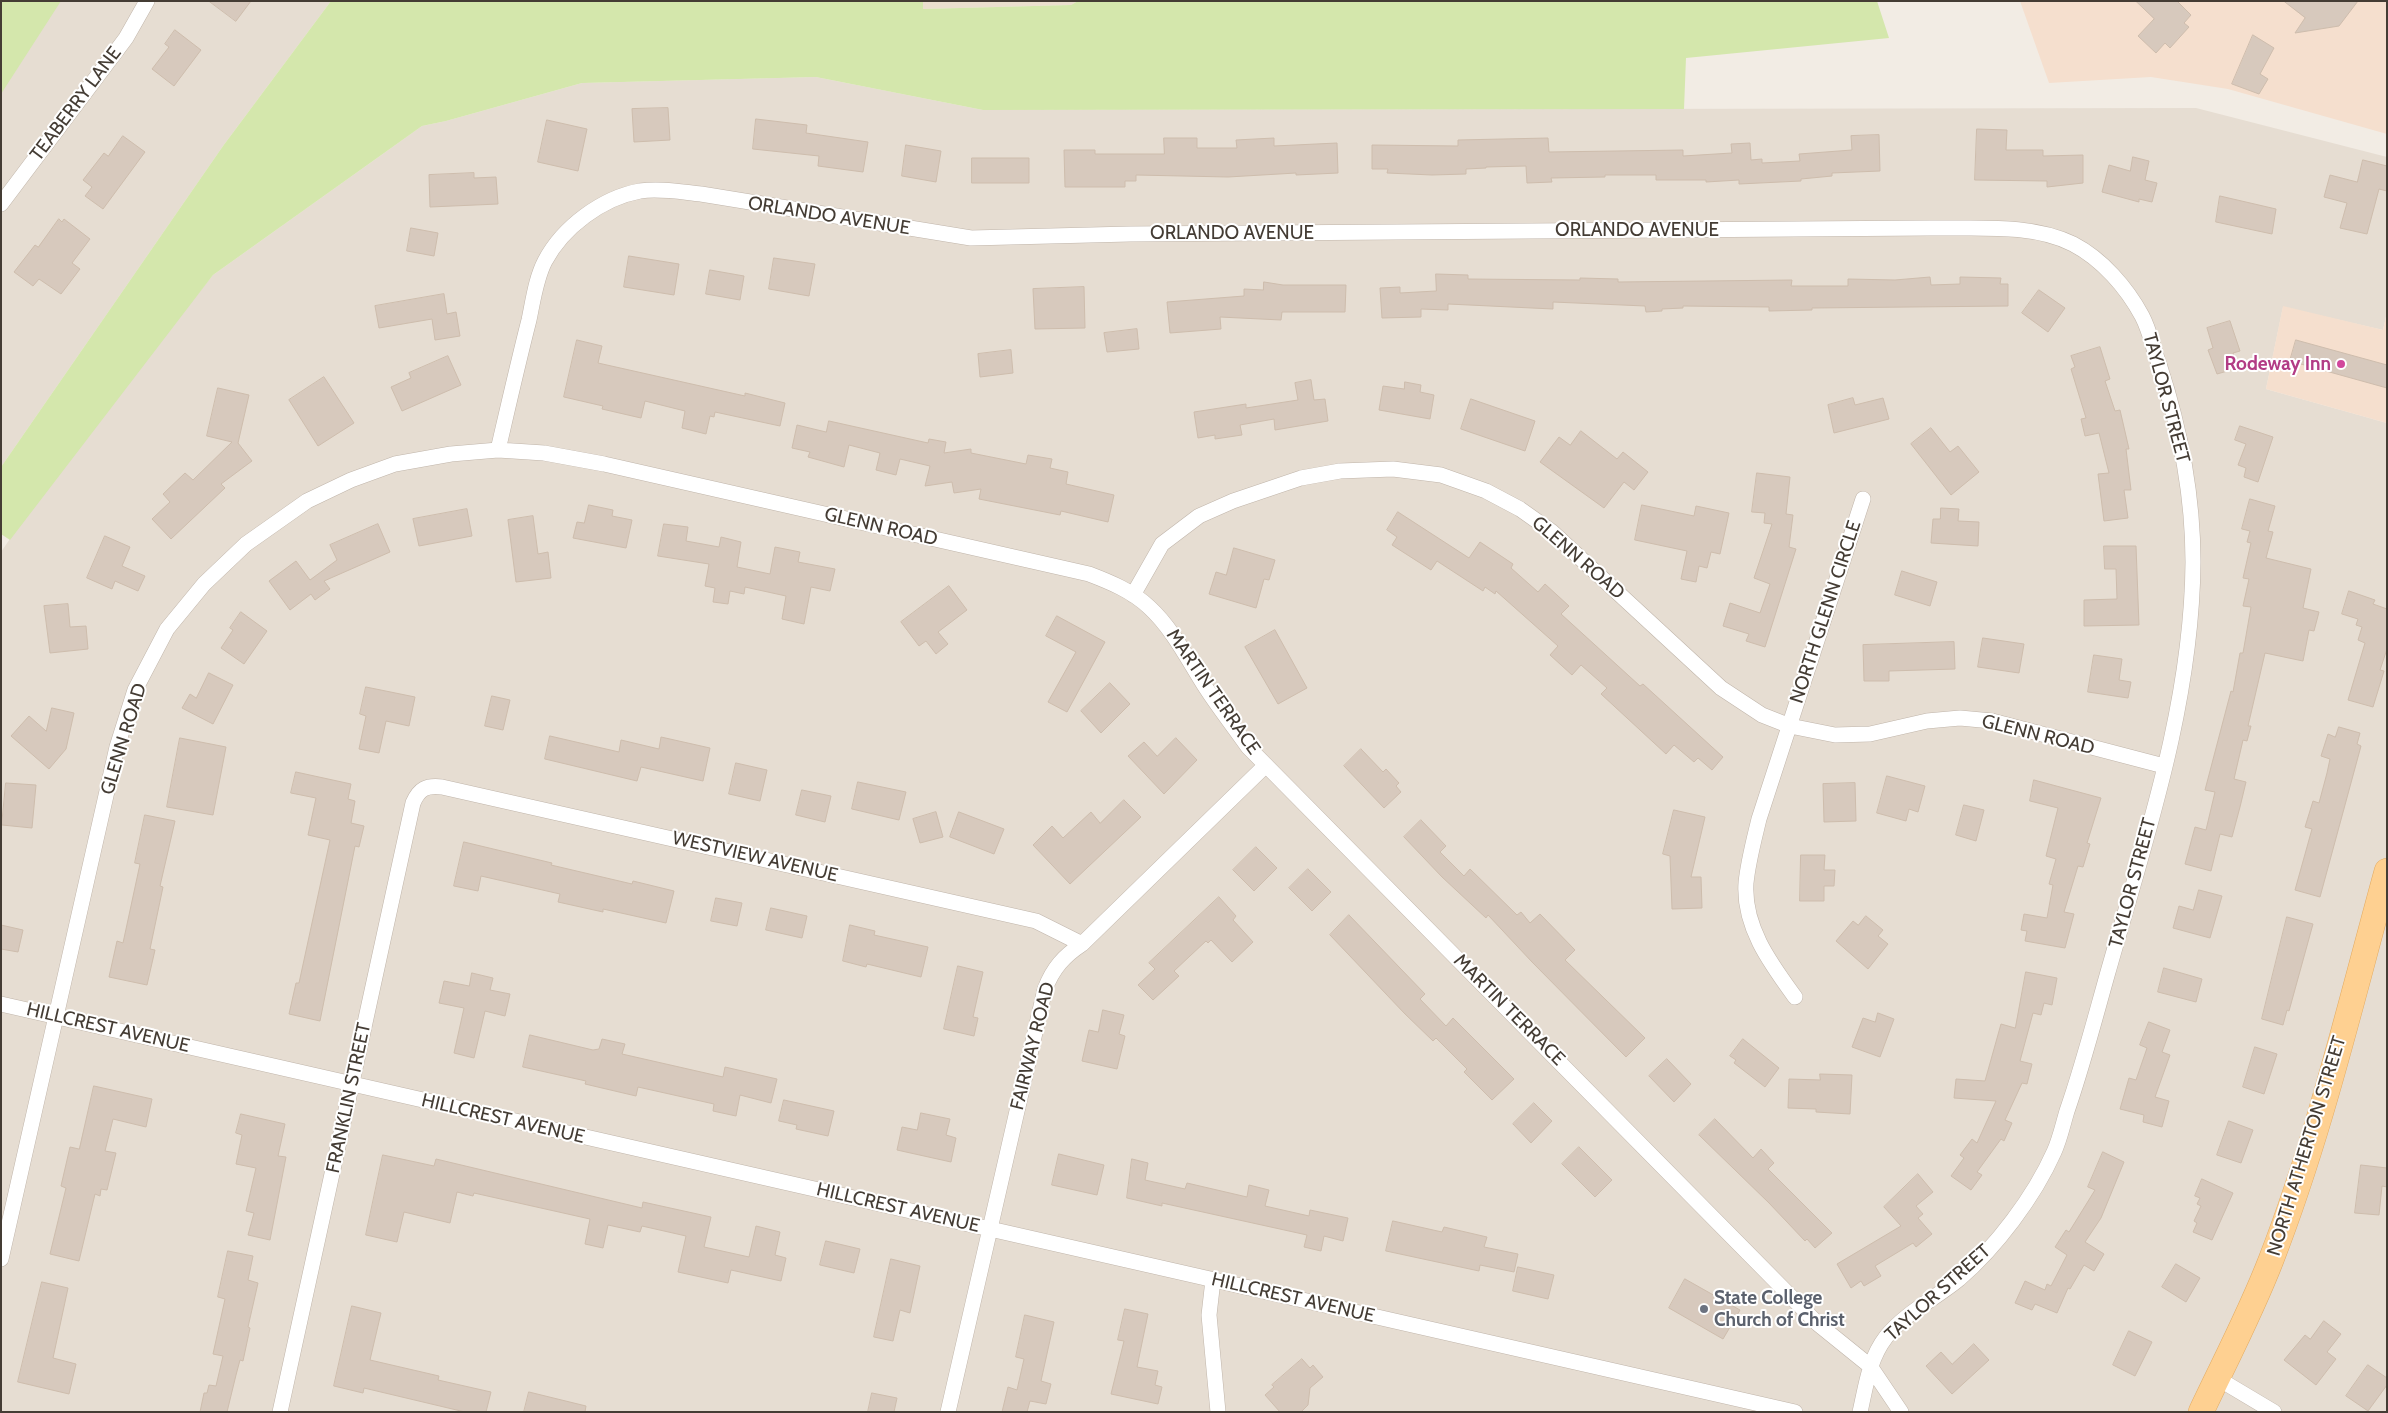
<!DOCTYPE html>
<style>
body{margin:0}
#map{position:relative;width:2388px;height:1413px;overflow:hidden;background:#f2ece4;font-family:Cabin,sans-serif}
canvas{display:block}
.frame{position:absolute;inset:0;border:2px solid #443c34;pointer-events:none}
</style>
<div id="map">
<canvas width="2388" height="1413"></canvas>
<div class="frame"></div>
</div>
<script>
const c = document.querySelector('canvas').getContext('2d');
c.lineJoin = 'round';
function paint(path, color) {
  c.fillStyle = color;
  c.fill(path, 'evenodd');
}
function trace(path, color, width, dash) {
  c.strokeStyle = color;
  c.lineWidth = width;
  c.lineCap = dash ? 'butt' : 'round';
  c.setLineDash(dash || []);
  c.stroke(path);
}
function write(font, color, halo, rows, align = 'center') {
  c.font = font + ' Cabin,sans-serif';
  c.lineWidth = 4;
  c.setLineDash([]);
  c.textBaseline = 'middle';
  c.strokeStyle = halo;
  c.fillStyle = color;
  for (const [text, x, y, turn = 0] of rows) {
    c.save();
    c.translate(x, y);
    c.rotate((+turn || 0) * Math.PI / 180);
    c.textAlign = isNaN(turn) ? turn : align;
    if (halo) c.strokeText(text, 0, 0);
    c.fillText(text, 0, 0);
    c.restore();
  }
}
const residential = new Path2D(`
 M1,1H331L223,146L1,467Z
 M816,77L983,110L2196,108L2387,157V312L2383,330L2283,307L2266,389L2387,423V1412H1V552L74,445L213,275L422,126L446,121L582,83Z`);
const commercial = new Path2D(`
 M2020,1H2387V134L2228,89L2151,77L2049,83Z
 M2283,306L2383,330L2387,313V423L2266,389Z`);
const education = new Path2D(`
 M923,1H1078L1071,5L922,9Z`);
const green = new Path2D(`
 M1,1H61L1,94Z
 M331,1H923V9L1071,5L1078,1H1877L1889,38L1686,58L1684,109L983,110L816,77L582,83L446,121L422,126L213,275L10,540L1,534V467L223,146Z`);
const building = new Path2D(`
 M209,1H251L236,21Z
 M2136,1H2177L2191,15L2184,23L2189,27L2170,48L2165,43L2156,53L2138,36L2154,19Z
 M2284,1H2358L2339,26L2295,33L2305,18Z
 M175,30L201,50L174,86L152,69L169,47L165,44Z
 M2253,35L2274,48L2260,74L2268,79L2259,94L2232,84Z
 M668,108L670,140L634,142L632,109Z
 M756,119L807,125L806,133L868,142L863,172L818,166L819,156L753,149Z
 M547,120L587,129L578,171L538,162Z
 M1977,129L2007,130L2006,150H2043V156L2083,155V183L2047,187V181L1975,180Z
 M1879,135L1880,171L1832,173V176L1801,179V181L1739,184V180L1706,182V180H1656V175H1605V177L1551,178L1552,182L1527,183L1526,166L1486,167V168L1466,169V174L1432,175L1387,173L1388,169H1372V145L1458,146V140L1548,138L1549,152L1683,150V156L1732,153L1731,144L1750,143L1751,160L1762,159V163L1800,161L1799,154L1852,150L1851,136Z
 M123,136L145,152L103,209L85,196L92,187L83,180L104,153L108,156Z
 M1164,138H1197V148H1237L1236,140L1274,138V146L1337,143L1338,173L1296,175V173L1228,177L1136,175V181H1125V187H1065L1064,150H1095V154H1164Z
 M906,145L941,151L936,182L902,176Z
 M2133,157L2149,161L2145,180L2157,183L2152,202L2139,199V202L2102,192L2109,165L2130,171Z
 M972,158H1029V183H972Z
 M2363,160L2387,166V191L2379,189L2367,234L2340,228L2347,203L2324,197L2330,175L2357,182Z
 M474,173V178L496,177L498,204L430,207L429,175Z
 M2220,196L2276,209L2272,234L2216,222Z
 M59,219L62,222L64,219L90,239L72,263L80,269L61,294L39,279L33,286L14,272L35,245L38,247Z
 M411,228L438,233L434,256L407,251Z
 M629,256L679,264L674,295L624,287Z
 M774,258L815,264L809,296L769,289Z
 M710,270L744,276L740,300L706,294Z
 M1436,274L1468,275V279L1580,280V278L1618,279V282L1792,280L1791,286H1848V279L1895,280L1930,277L1931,285L1960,284V277L2001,278L2000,284H2008V306L1812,308V310L1769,311V307L1683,306V308L1662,309V311L1646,312L1645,306L1553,302V309L1448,304V310L1421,309V317L1382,318L1380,288L1400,287V293L1436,291Z
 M1264,282L1283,285H1346L1345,312H1282L1281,320L1220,317L1221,329L1170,333L1167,302L1244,296V289L1263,290Z
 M1084,287L1085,328L1035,329L1033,289Z
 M2039,290L2065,308L2048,332L2022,313Z
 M444,294L447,314L456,312L460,336L435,340L432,319L379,328L375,306Z
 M2230,321L2240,351L2233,353L2238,368L2217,374L2208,350L2213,348L2207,328Z
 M1137,329L1139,349L1107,352L1104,333Z
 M577,340L602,346L598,363L745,396V393L785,403L780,426L715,412L714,417L710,416L706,434L682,428L685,411L645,401L641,418L602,409L603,406L564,397Z
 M2296,340L2387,365V388L2290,361Z
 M2100,347L2110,379L2105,381L2115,411L2120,410L2129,449H2126L2131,490H2124L2128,518L2104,521L2098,474L2109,473L2099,433L2085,436L2081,419L2086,418L2071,369L2075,367L2071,356Z
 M1011,350L1013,373L980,377L978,354Z
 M448,356L461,385L402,411L391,387L411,378L409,373Z
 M324,377L354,423L318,446L289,400Z
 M1311,380L1314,400L1325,399L1328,421L1275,430L1274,419L1240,425L1242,435L1215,439V435L1198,438L1194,412L1246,404V408L1298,400L1295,383Z
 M1405,382L1421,385L1420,392L1434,395L1430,419L1379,410L1383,386L1404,389Z
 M218,388L249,395L238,443L252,461L221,484L225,488L171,539L152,519L170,502L163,494L185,473L193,480L232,442L207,436Z
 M1853,398L1855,405L1883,398L1889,419L1834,433L1828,405Z
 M1471,399L1535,421L1525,451L1461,429Z
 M829,421L928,443L929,439L946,442L944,453L971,449V453L1026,464L1028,455L1052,459L1050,468L1068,472L1066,484L1114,495L1108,522L1061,511L1060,515L979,499L981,489L954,493L952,482L925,486L930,466L900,459L896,475L876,470L880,453L849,445L844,467L808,457L810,452L792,448L797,425L826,432Z
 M2240,426L2273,437L2258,482L2244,477L2246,468L2238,465L2246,444L2235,440Z
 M1931,428L1950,452L1958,446L1979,472L1951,495L1911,444Z
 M1581,431L1617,459L1623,452L1648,472L1634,490L1624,482L1604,508L1540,462L1559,437L1570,445Z
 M1757,473L1790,477L1786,514L1793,515L1789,547L1796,549L1765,647L1746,641L1749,634L1723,626L1730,603L1760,613L1770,584L1754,578L1772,524L1764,523L1765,513L1752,512Z
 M2250,499L2275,506L2268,531L2273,532L2266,558L2311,569L2303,608L2319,612L2314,631L2309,630L2303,661L2265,653L2248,726H2251L2247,741L2243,740L2234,779L2246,782L2240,807L2232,837L2220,834L2211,871L2185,864L2195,827L2206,830L2215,792L2205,790L2231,691L2233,692L2240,653H2243L2251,607L2243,606L2249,579L2243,578L2251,543L2247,542L2250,531L2242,529Z
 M589,505L613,510L612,516L632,520L626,548L573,538L577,522L584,523Z
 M1642,505L1694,516L1696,506L1729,513L1720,554L1711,552L1707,568L1699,566L1696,582L1681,579L1687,551L1635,540Z
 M1941,508L1959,509L1958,521L1979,522L1978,546L1931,543L1933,519H1940Z
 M467,509L472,536L419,546L413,519Z
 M1398,512L1469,558L1480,542L1513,564L1511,568L1538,592L1545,584L1569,606L1561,614L1640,686L1643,684L1723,757L1712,770L1698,758L1694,762L1674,745L1666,754L1601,694L1607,688L1581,665L1572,675L1550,655L1558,646L1496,591L1495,594L1485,587L1483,591L1437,561L1431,570L1392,545L1397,537L1387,530Z
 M533,516L538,554L548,552L551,578L516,582L508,520Z
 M378,524L390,552L324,581L330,589L315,600L311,594L290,610L269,581L296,561L310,580L337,560L330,545Z
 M664,524L688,527L686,541L719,547L721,537L741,542L737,567L770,574L775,547L800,552L798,562L835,569L830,591L811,587L804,624L782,619L786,596L745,587L744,594L730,591L728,604L713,602L715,588L705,586L709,564L658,556Z
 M105,536L130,547L122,566L145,576L138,591L115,581L112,589L87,578Z
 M2104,546H2136L2139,625L2084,626V600L2117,599L2116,569H2105Z
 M1234,548L1275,560L1269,580L1264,579L1256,608L1209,594L1216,572L1226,575Z
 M1902,571L1937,582L1930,606L1895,595Z
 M949,586L967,610L938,632L948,644L936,654L926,641L919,646L901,622Z
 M2349,591L2375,600L2373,604L2387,609V649L2380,670L2384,671L2373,707L2348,700L2365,643L2358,640L2362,627L2356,625L2358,619L2342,614Z
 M68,604L70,627L86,626L88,649L50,653L44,606Z
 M241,612L267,631L244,664L221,648L233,630L230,628Z
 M1057,616L1105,642L1067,712L1048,702L1076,652L1046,636Z
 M1275,630L1307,688L1278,704L1245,647Z
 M1983,638L2024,644L2019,673L1978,667Z
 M1954,642L1955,669L1889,671V681H1864L1863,645Z
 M2094,655L2122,659L2119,680L2131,682L2128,698L2088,692Z
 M209,673L233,685L213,724L182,708L190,694L196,698Z
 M1110,683L1130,704L1101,733L1081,711Z
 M366,687L415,697L409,726L386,721L379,753L359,749L366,716L360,714Z
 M492,696L510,700L503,730L485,726Z
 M52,708L74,713L66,749L49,769L11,736L29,716L46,731Z
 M2339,727L2360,733L2357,744L2361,746L2320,897L2295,890L2312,829L2305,827L2313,801L2319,803L2327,773L2330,759L2321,756L2328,734L2335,737Z
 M550,736L619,752L621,740L659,749L661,737L710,748L703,781L641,767L637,781L545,759Z
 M180,738L226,747L213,815L167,807Z
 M1176,738L1197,760L1164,794L1128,756L1144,742L1157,756Z
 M1361,749L1383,772L1386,769L1399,783L1396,786L1401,792L1384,808L1344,766Z
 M736,763L767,770L760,801L729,794Z
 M296,772L351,784L348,799L355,801L351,823L364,826L359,847L355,846L320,1021L289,1014L296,983H299L330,840L308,835L316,798L291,793Z
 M1887,776L1925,786L1918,812L1909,809L1906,821L1877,813Z
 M2034,780L2101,798L2087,843L2090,844L2083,867L2078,866L2064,912L2074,914L2065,948L2025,941L2027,931L2021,930L2024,914L2047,918L2053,885L2049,884L2056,859L2046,856L2058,808L2030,801Z
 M858,782L906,792L899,820L852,809Z
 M6,783L36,785L32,828L2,825Z
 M1855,783L1856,821L1824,822L1823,784Z
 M802,790L831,796L825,822L796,815Z
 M1124,800L1141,817L1070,884L1033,845L1052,826L1063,838L1091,812L1100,823Z
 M1964,805L1984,810L1976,841L1956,835Z
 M1674,810L1705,817L1691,877H1701L1702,908L1672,909L1670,856L1663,854Z
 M936,812L943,837L920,843L913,819Z
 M959,812L1004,829L994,854L950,837Z
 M145,815L175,821L160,886L163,887L150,949L155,950L147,985L109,977L117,941L123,943L140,864L135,863Z
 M1421,820L1446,846L1440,852L1464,876L1470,869L1517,915L1521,912L1530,923L1540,914L1575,950L1565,960L1645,1038L1626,1057L1532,962L1488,915L1486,918L1442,877L1404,837Z
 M464,842L552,863L551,865L632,884L633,881L674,891L666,923L603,909V912L558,902L560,894L481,876L478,891L454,886Z
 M1256,847L1277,868L1254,891L1233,870Z
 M1801,855H1825L1824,870H1835L1834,886H1824V901H1800Z
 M1308,869L1331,892L1312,911L1289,888Z
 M2199,890L2222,896L2210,938L2173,928L2179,906L2193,910Z
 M1219,897L1236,916L1233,920L1253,942L1232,962L1211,940L1208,943L1206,941L1174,971L1179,976L1153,1000L1138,985L1155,969L1149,963Z
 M716,898L742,903L737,926L711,921Z
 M771,908L807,916L802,938L766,930Z
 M1349,915L1425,994L1420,999L1446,1026L1453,1018L1514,1079L1492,1100L1464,1072L1467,1069L1436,1038L1433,1041L1405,1014L1330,935Z
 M1866,916L1883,930L1878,936L1888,944L1868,969L1836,941L1853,921L1858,925Z
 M2287,917L2313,924L2289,1011L2287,1010L2283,1025L2262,1019Z
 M1,925L23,930L18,952L1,949Z
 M850,925L875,931L874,935L928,947L921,977L867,964L866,967L843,961Z
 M958,966L983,972L973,1017L978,1018L974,1036L944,1029Z
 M2164,968L2202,979L2196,1002L2158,992Z
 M2026,972L2057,978L2052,1005L2044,1003L2041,1015L2033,1013L2020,1061L2032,1064L2027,1084L2022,1083L2005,1120L2012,1123L2004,1141L2001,1139L1977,1172L1982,1175L1971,1190L1951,1176L1964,1158L1960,1155L1972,1139L1977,1143L1996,1101L1954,1098L1956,1079L1985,1081L2001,1024L2015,1028Z
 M472,973L493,978L490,990L510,994L505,1016L485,1011L474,1058L454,1053L464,1008L439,1003L444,981L469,986Z
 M1103,1010L1124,1015L1119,1034L1125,1036L1117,1069L1082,1061L1089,1030L1098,1032Z
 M1878,1013L1894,1019L1880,1057L1852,1047L1863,1018L1875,1022Z
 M2149,1022L2170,1030L2162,1052L2170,1055L2155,1097L2169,1101L2162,1127L2143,1122L2144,1115L2120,1109L2129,1078L2136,1080L2147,1048L2140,1045Z
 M530,1035L593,1050L599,1049L602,1039L625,1044L622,1054L723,1077L725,1067L777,1079L771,1103L740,1095L736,1116L713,1111L714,1104L638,1087L636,1096L585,1084L586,1081L523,1067Z
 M1743,1039L1779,1068L1765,1087L1734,1063L1736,1060L1730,1056Z
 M2255,1047L2277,1054L2264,1094L2243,1087Z
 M1667,1059L1691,1084L1674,1102L1649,1076Z
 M1820,1074L1852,1075L1850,1114L1816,1112V1109L1788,1108L1789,1079L1820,1080Z
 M94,1086L152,1099L146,1127L113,1119L105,1151L116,1153L107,1190L101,1189L100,1196L95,1194L79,1261L50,1254L66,1188L61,1186L70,1147L79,1149Z
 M784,1100L834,1111L828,1136L796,1129L797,1125L779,1121Z
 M1534,1103L1552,1121L1531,1143L1513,1124Z
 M921,1113L950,1119L946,1135L956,1138L951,1162L897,1150L902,1127L917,1130Z
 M241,1114L285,1124L278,1156L286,1157L270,1240L248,1235L254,1213L246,1211L256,1168L236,1164L242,1135L236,1133Z
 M1715,1119L1753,1158L1761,1149L1774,1163L1768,1169L1832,1233L1815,1248L1807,1239L1805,1241L1769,1203L1699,1135Z
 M2229,1121L2253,1130L2241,1163L2217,1155Z
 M1579,1147L1612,1180L1595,1197L1562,1164Z
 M2103,1152L2124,1162L2101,1218L2085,1242L2104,1254L2094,1271L2084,1265L2070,1289L2068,1288L2057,1313L2035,1304L2032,1310L2015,1303L2025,1281L2045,1290L2047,1284L2051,1286L2067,1255L2055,1247L2066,1230L2069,1232L2095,1190L2088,1187Z
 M1059,1154L1104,1165L1097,1195L1052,1185Z
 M383,1155L434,1166L436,1159L642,1208L643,1202L711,1217L704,1247L749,1257L756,1226L780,1232L775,1255L786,1258L781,1281L731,1270L728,1283L678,1272L686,1236L642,1226L640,1232L608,1225L603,1248L585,1244L590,1219L474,1193L473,1196L457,1192L450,1223L404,1212L397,1242L366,1235Z
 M1132,1159L1148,1163L1145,1180L1185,1189L1187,1183L1247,1197L1249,1185L1269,1190L1265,1206L1309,1216L1310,1210L1348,1218L1343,1241L1324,1236L1321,1251L1304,1247L1307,1235L1162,1203V1206L1127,1198Z
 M2361,1165L2387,1168V1187L2382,1186L2379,1215L2355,1213Z
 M1918,1174L1933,1192L1916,1206L1923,1214L1918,1218L1932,1234L1916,1247L1913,1243L1875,1266L1881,1276L1864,1286L1861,1281L1851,1288L1837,1264L1901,1226L1884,1207Z
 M2202,1179L2233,1193L2212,1240L2193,1232L2197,1223L2194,1221L2201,1206L2197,1204L2200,1198L2195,1196Z
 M1393,1221L1442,1232L1444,1227L1487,1237L1484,1247L1518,1254L1514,1272L1480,1265L1479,1271L1386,1251Z
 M826,1241L860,1249L854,1273L820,1265Z
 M228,1251L253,1256L248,1280L258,1283L248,1327L250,1328L243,1361L240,1360L236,1375L227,1412H200L204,1393H207L209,1385L216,1386L223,1356L213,1354L225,1299L218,1297Z
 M891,1259L920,1266L910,1313L900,1310L893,1341L874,1337Z
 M2176,1264L2200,1278L2186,1302L2162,1287Z
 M1518,1267L1554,1275L1548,1299L1513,1291Z
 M1685,1279L1740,1310L1723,1339L1669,1308Z
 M42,1282L68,1288L53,1358L76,1364L69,1394L18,1382Z
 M352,1306L381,1313L370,1360L439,1376L438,1380L491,1392L486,1412H465L364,1388L363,1393L334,1386Z
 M1125,1309L1148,1314L1137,1367L1158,1371L1155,1385L1162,1387L1158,1404L1111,1394L1124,1341L1118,1340Z
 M1025,1315L1054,1322L1041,1381L1051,1384L1046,1404L1030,1401L1027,1412H1002L1008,1387L1017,1390L1024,1359L1016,1357Z
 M2324,1321L2341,1334L2327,1352L2336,1359L2316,1385L2284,1360L2305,1335L2310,1339Z
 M2129,1331L2152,1342L2135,1376L2113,1365Z
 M1974,1344L1989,1360L1952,1394L1926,1366L1941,1352L1952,1364Z
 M1302,1359L1310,1368L1313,1365L1323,1377L1310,1388L1308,1405L1301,1412H1280L1265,1395L1274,1387L1272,1385Z
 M2368,1365L2387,1378V1385L2368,1411L2346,1396Z
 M529,1392L586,1406L585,1412H524Z
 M872,1393L897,1398L894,1412H868Z`);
const street = new Path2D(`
 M1,204L126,38L147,1
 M498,450C508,407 518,363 529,320C533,301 536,278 545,261C563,227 602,198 640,191C660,188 681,192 701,194L971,238L1130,234L1930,228C1976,229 2031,223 2073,244C2102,259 2127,288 2142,316C2150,331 2153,348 2159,364C2180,428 2193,495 2193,562C2192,703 2146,838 2108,972C2095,1018 2083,1065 2067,1111C2063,1124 2060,1139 2054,1152C2034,1197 1996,1247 1959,1279C1936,1298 1905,1313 1886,1337C1869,1359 1866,1386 1860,1412
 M1133,595L1162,544L1199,516L1233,501L1301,478L1340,471L1393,469L1441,475L1486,491L1520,509L1551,531L1721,688L1762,715L1790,726L1835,735L1870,734L1927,721L1960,718L1992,721L2164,766
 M1795,997C1771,964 1743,927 1746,883C1748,862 1754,840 1759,819L1863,499
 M1,1004L1795,1412
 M1,1259L117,747L135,690L167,629L204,584L246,544L307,501L351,480L395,464L451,454L498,450L544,453L604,464L1089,574C1110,582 1132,591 1149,607C1173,629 1188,660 1206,688C1219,708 1234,727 1248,747L1818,1324L1870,1366L1901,1412
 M1213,1280L1209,1315L1218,1412
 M2217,1378L2274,1412
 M280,1412L413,803C419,789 426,785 442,787L1036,921L1082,944
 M948,1412L1045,989C1053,968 1064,956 1082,944L1266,765`);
const primary = new Path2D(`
 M2201,1412C2225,1361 2251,1312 2271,1260C2320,1134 2351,1001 2387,871`);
const markers = [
 [2341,364,5,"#d1479c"],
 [1704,1309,5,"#6b7280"]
];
const streetNames = [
 ["TEABERRY LANE",76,104,-53],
 ["ORLANDO AVENUE",829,216,9],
 ["ORLANDO AVENUE",1637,230],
 ["ORLANDO AVENUE",1232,233],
 ["TAYLOR STREET",2166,398,75],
 ["GLENN ROAD",881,527,13],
 ["GLENN ROAD",1578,558,41],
 ["NORTH GLENN CIRCLE",1826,612,-72],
 ["MARTIN TERRACE",1213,692,55],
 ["GLENN ROAD",2038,735,14],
 ["GLENN ROAD",124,739,-73],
 ["WESTVIEW AVENUE",755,857,13],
 ["TAYLOR STREET",2133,883,-75],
 ["MARTIN TERRACE",1509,1010,45],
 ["HILLCREST AVENUE",108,1028,13],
 ["FAIRWAY ROAD",1033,1046,-76],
 ["FRANKLIN STREET",349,1098,-78],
 ["HILLCREST AVENUE",503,1119,13],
 ["NORTH ATHERTON STREET",2307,1146,-73],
 ["HILLCREST AVENUE",898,1208,13],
 ["TAYLOR STREET",1938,1293,-42],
 ["HILLCREST AVENUE",1293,1298,13]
];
const hotelNames = [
 ["Rodeway Inn",2331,364]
];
const worshipNames = [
 ["State College",1714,1298],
 ["Church of Christ",1714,1320]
];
paint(residential, '#e6ddd2');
paint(commercial, '#f5dfce');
paint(education, '#ebdfce');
paint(green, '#d4e7ac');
paint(building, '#d7c9bd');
trace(building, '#cebdad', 1);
trace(street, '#c0b5aa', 16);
trace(primary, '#e3ab61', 26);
trace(street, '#fff', 15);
trace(primary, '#fed091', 25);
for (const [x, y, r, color] of markers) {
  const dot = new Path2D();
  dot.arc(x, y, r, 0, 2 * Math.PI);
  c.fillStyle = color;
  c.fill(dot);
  trace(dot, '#fff', 2);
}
write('19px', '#443c34', '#fff', streetNames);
write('bold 19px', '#b23c85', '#fff', hotelNames, 'right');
write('bold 19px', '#5b616d', '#fff', worshipNames, 'left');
</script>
